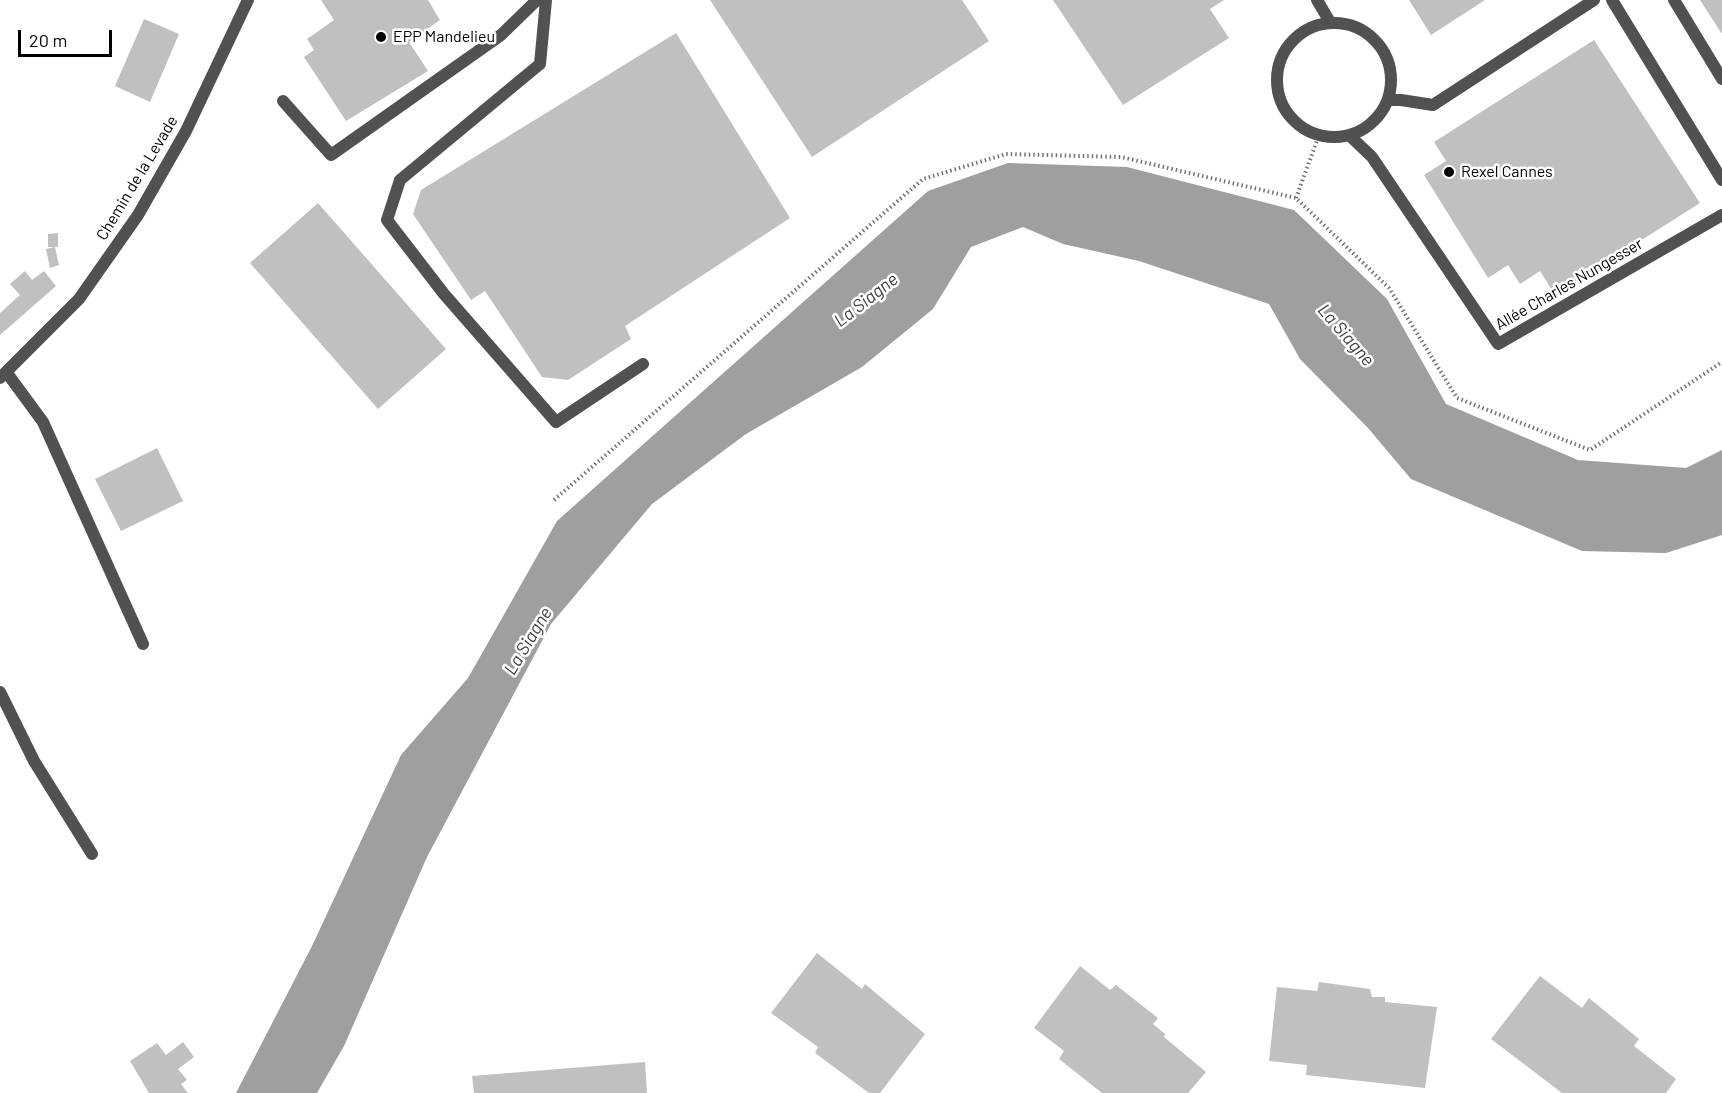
<!DOCTYPE html>
<meta charset="utf-8">
<style>
body{margin:0}
#map{position:relative;width:1722px;height:1093px;overflow:hidden;background:#fff;font-family:Barlow,sans-serif}
canvas{display:block}
.scale{position:absolute;left:18px;top:30px;width:94px;height:27px;box-sizing:border-box;border:3px solid #000;border-top:0;padding-left:8px;font-size:18px;line-height:21px;white-space:nowrap;color:#000;-webkit-text-stroke:4px #fff;paint-order:stroke}
</style>
<div id="map">
<canvas width="1722" height="1093"></canvas>
<div class="scale">20 m</div>
</div>
<script>
const c = document.querySelector('canvas').getContext('2d');
c.lineJoin = 'round';
function paint(path, color) {
  c.fillStyle = color;
  c.fill(path, 'evenodd');
}
function trace(path, color, width, dash) {
  c.strokeStyle = color;
  c.lineWidth = width;
  c.lineCap = dash ? 'butt' : 'round';
  c.setLineDash(dash || []);
  c.stroke(path);
}
function write(font, color, halo, rows, align = 'center') {
  c.font = font + ' Barlow,sans-serif';
  c.lineWidth = 5;
  c.setLineDash([]);
  c.textBaseline = 'middle';
  c.strokeStyle = halo;
  c.fillStyle = color;
  for (const [text, x, y, turn = 0] of rows) {
    c.save();
    c.translate(x, y);
    c.rotate((+turn || 0) * Math.PI / 180);
    c.textAlign = isNaN(turn) ? turn : align;
    if (halo) c.strokeText(text, 0, 0);
    c.fillText(text, 0, 0);
    c.restore();
  }
}
const water = new Path2D(`
 M1008,163L1127,167L1294,210L1387,299L1446,404L1578,460L1686,468L1722,450V535L1666,553L1582,551L1411,479L1368,428L1300,359L1269,304L1139,261L1063,244L1023,227L971,247L933,309L862,367L746,434L652,504L551,624L427,857L344,1046L317,1093H236L312,946L401,755L468,678L557,521L928,191Z`);
const building = new Path2D(`
 M321,0H428L440,20L409,42L428,71L346,121L304,57L314,50L307,39L334,20Z
 M710,0H962L989,41L812,157Z
 M1053,0H1224L1210,9L1229,38L1123,105Z
 M1409,0H1485L1431,35Z
 M1700,0H1722V34Z
 M144,19L179,34L150,102L115,86Z
 M676,33L790,218L625,326L631,339L568,380L542,377L485,291L471,300L413,214L421,190Z
 M1594,40L1700,203L1555,295L1540,271L1520,284L1508,265L1488,278L1424,175L1446,161L1434,142Z
 M318,203L446,349L378,409L250,263Z
 M58,233V247H48V234Z
 M55,247L59,265L50,268L46,249Z
 M25,271L32,280L44,271L56,286L0,335V313L20,295L10,284Z
 M157,448L183,501L121,531L95,479Z
 M817,953L862,989L865,984L925,1034L880,1093H869L815,1053L818,1047L771,1013Z
 M1080,966L1110,990L1116,985L1158,1018L1153,1024L1165,1034L1164,1037L1206,1072L1188,1093H1102L1059,1059L1064,1051L1034,1028Z
 M1540,976L1582,1008L1589,998L1639,1039L1634,1046L1676,1079L1666,1093H1562L1491,1039Z
 M1319,982L1370,989L1372,997H1385V1002L1437,1007L1425,1088L1306,1075L1307,1065L1269,1061L1277,987L1317,991Z
 M183,1042L194,1057L178,1069L187,1080L181,1084L188,1093H149L130,1061L157,1043L166,1055Z
 M645,1062L647,1093H474L472,1076Z`);
const path = new Path2D(`
 M1296,198L1319,135
 M554,500L923,179L1006,154L1121,157L1296,198L1389,288L1457,398L1590,450L1722,362`);
const lane = new Path2D(`
 M546,0L540,64L400,180L387,220L444,294L556,422L643,364
 M1317,0L1330,22
 M1612,0L1722,180
 M1674,0L1722,79
 M1277 80a57 57 0 1 1 114 0a57 57 0 1 1-114 0Z
 M1389,100H1401L1433,105L1594,0
 M283,101L331,155L501,35L537,0
 M1350,136L1372,157L1498,344L1722,215
 M7,373L43,422L143,644
 M0,692L34,761L92,854`);
const street = new Path2D(`
 M0,378L79,299L138,215L186,131L248,0`);
const markers = [
 [381,37,6,"#000"],
 [1449,172,6,"#000"]
];
const poiNames = [
 ["EPP Mandelieu",393,37],
 ["Rexel Cannes",1461,172]
];
const streetNames = [
 ["Chemin de la Levade",137,178,-59],
 ["Allée Charles Nungesser",1569,284,-30]
];
const waterNames = [
 ["La Siagne",866,300,-38],
 ["La Siagne",1346,335,49],
 ["La Siagne",528,641,-59]
];
paint(water, '#9f9f9f');
paint(building, '#c0c0c0');
trace(path, '#737373', 4, [1.5, 3]);
trace(lane, '#515151', 12);
trace(street, '#515151', 12);
for (const [x, y, r, color] of markers) {
  const dot = new Path2D();
  dot.arc(x, y, r, 0, 2 * Math.PI);
  c.fillStyle = color;
  c.fill(dot);
  trace(dot, '#fff', 2);
}
write('16px', '#000', '#fff', poiNames, 'left');
write('16px', '#000', '#fff', streetNames);
write('italic 18px', '#404040', '#fff', waterNames);
</script>
